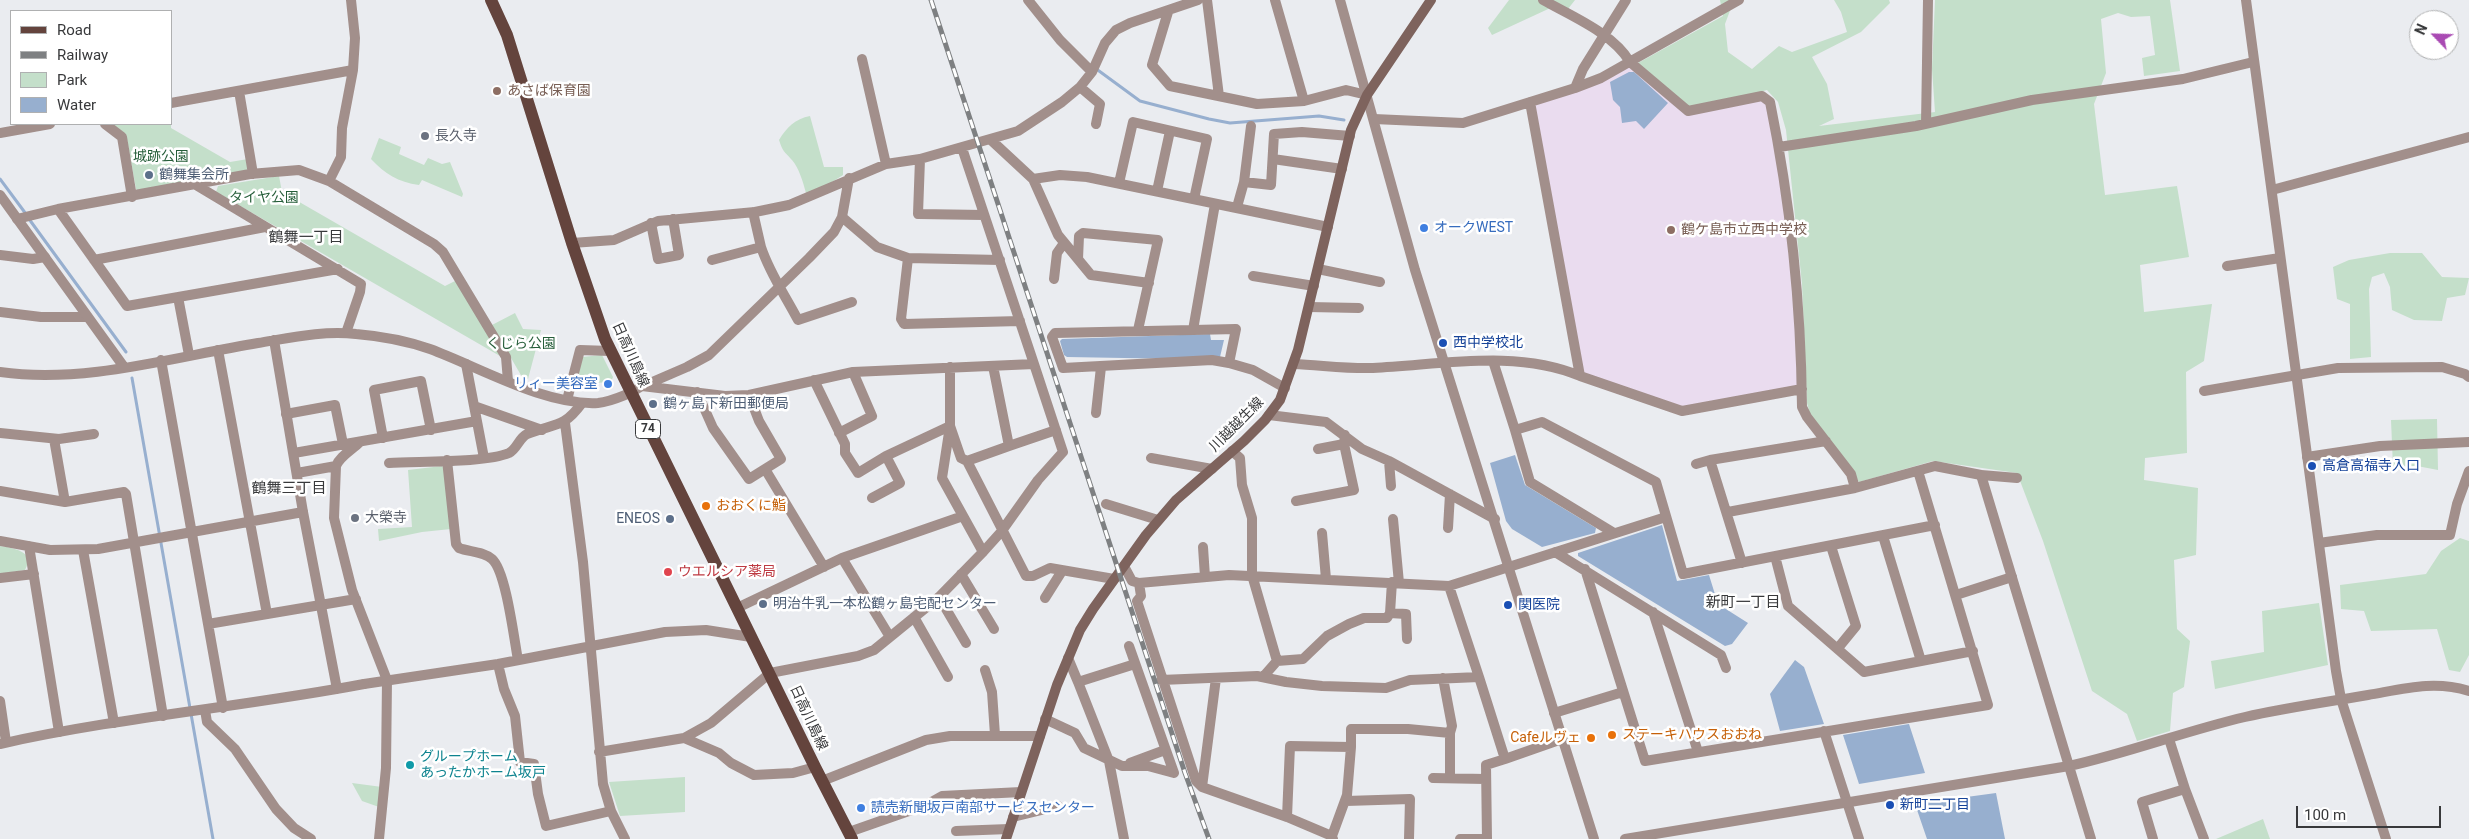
<!DOCTYPE html>
<meta charset="utf-8">
<style>
body{margin:0}
#map{position:relative;width:2469px;height:839px;overflow:hidden;background:#eaecf0;font-family:Roboto,sans-serif}
canvas{display:block}
.legend{position:absolute;left:10px;top:10px;width:162px;height:115px;box-sizing:border-box;background:#fff;border:1px solid #afb0b1;margin:0;padding:6px 9px;list-style:none;font-size:15px;color:#38393b}
.legend li{display:flex;align-items:center;gap:10px;height:25px}
.legend b{width:25px;border:1px solid #afb0b1}
.north{position:absolute;left:2409px;top:10px;width:50px;height:50px;box-sizing:border-box;background:#fff;border:1px solid #afb0b1;border-radius:50%;rotate:294deg;font-size:14px;font-weight:700;line-height:20px;text-align:center;color:#38393b}
.north::after{content:'';display:block;margin:auto;width:18px;height:22px;background:#a94ab3;clip-path:polygon(50% 0,100% 100%,50% 72%,0 100%)}
.scale{position:absolute;left:2296px;top:806px;width:145px;height:22px;box-sizing:border-box;border:2px solid #38393b;border-top:0;padding-left:6px;font-size:15px;line-height:18px;white-space:nowrap;color:#38393b;-webkit-text-stroke:4px #fff;paint-order:stroke}
</style>
<div id="map">
<canvas width="2469" height="839"></canvas>
<ul class="legend">
<li><b style="height:6px;background:#64443d"></b>Road</li>
<li><b style="height:6px;background:#7e8082"></b>Railway</li>
<li><b style="height:14px;background:#c4dfca"></b>Park</li>
<li><b style="height:14px;background:#97afcf"></b>Water</li>
</ul>
<div class="north">N</div>
<div class="scale">100 m</div>
</div>
<script>
const c = document.querySelector('canvas').getContext('2d');
c.lineJoin = 'round';
function paint(path, color) {
  c.fillStyle = color;
  c.fill(path, 'evenodd');
}
function trace(path, color, width, dash) {
  c.strokeStyle = color;
  c.lineWidth = width;
  c.lineCap = dash ? 'butt' : 'round';
  c.setLineDash(dash || []);
  c.stroke(path);
}
function write(font, color, halo, rows, align = 'center') {
  c.font = font + ' Roboto,"Noto Sans JP",sans-serif';
  c.lineWidth = 5;
  c.setLineDash([]);
  c.textBaseline = 'middle';
  c.strokeStyle = halo;
  c.fillStyle = color;
  for (const [text, x, y, turn = 0] of rows) {
    c.save();
    c.translate(x, y);
    c.rotate((+turn || 0) * Math.PI / 180);
    c.textAlign = isNaN(turn) ? turn : align;
    if (halo) c.strokeText(text, 0, 0);
    c.fillText(text, 0, 0);
    c.restore();
  }
}
const education = new Path2D(`
 M1630,62L1762,96L1770,102L1779,147L1802,389L1682,411L1580,376L1530,102Z`);
const green = new Path2D(`
 M1509,0H1575L1568,9L1559,4L1492,35L1488,28Z
 M1720,0H1734L1725,24L1728,52L1752,69L1779,46L1792,52L1847,32L1841,12L1834,0H1889L1890,3L1861,32L1812,57L1827,84L1834,119L1819,126L1935,112L1932,69L1935,0H2170L2180,71L2144,76L2142,58L2155,55L2150,16L2131,17L2118,13L2101,19L2106,73L2094,104L2105,195L2177,186L2189,257L2140,265L2144,312L2212,304L2204,361L2186,372L2187,453L2145,458L2144,480L2198,488L2196,555L2174,560L2177,629L2190,641L2184,687L2173,693L2170,731L2137,741L2127,714L2092,691L2043,541L2017,473L1933,461L1859,482L1810,414L1807,403L1802,284L1786,130L1778,102L1767,90L1688,111L1638,63L1723,16Z
 M810,116L824,167H843V175L826,186L806,193C803,182 799,168 792,160C784,151 783,152 779,140C787,127 795,119 810,116Z
 M112,124H171V128L230,162L248,159L247,172L139,191L136,189L126,134Z
 M379,138L401,147L399,154L424,165L428,158L442,164L450,162L463,194L462,197L422,180L419,185C398,182 385,174 371,159Z
 M279,176L282,192L445,286L457,280L500,356L216,192L218,186Z
 M2390,253H2422L2442,277L2469,278L2465,295L2447,298L2442,321L2414,320L2392,310L2390,287L2384,273L2372,277L2369,289L2371,357L2350,359V304L2337,299L2333,267L2349,260Z
 M515,313L523,329L541,330L528,379L522,377L492,325Z
 M602,355L613,377L611,382L576,384L582,357Z
 M2437,419L2438,470L2417,466L2393,467L2391,420Z
 M442,466L444,469L451,529L422,532L379,541L378,529L412,527L408,470Z
 M2460,538L2469,541V655L2460,672L2449,670L2437,629L2371,631L2364,611L2341,609L2340,585L2426,574L2441,551Z
 M0,546C13,548 36,551 25,570L0,574Z
 M2319,603L2328,665L2215,689L2211,661L2264,652L2262,611Z
 M685,777V812L620,816L609,782Z
 M352,783L382,787L379,807L362,801Z
 M2263,819L2270,839H2216Z`);
const water = new Path2D(`
 M1629,72H1634L1668,103L1644,129L1636,121L1622,123L1620,107L1613,100L1610,82Z
 M1210,334L1211,340H1224L1220,357L1182,359L1067,357L1064,355L1060,341L1062,339Z
 M1515,455L1525,485L1596,528L1595,533L1542,547L1512,529L1506,521L1490,463Z
 M1662,525L1677,581L1709,575L1718,604L1748,623L1732,644L1725,646L1578,556V553Z
 M1795,660L1804,667L1824,724L1780,731L1770,694Z
 M1909,724L1925,773L1859,784L1843,735Z
 M1996,793L2005,839H1927L1915,804Z`);
const stream = new Path2D(`
 M1095,68L1140,101L1209,119L1230,123L1319,116L1344,120
 M0,179L26,214
 M29,219L126,352
 M132,378L213,839`);
const minor = new Path2D(`
 M1028,0L1060,40L1092,72
 M1207,0L1219,96
 M1275,0L1304,101
 M1543,0C1571,16 1613,33 1630,62L1688,111L1762,96L1770,102C1791,205 1801,302 1802,407L1807,417L1851,474L1855,488
 M1168,12L1152,65L1170,86L1257,104L1304,101L1346,90L1367,95
 M862,59L886,164
 M1080,87L1100,104L1096,124
 M1575,88L1583,69L1626,0
 M239,91L253,174
 M1530,102L1580,376L1682,411L1802,389
 M171,103L353,70
 M1374,119L1463,123L1575,88L1601,78L1739,0
 M105,124L122,137L132,197
 M1926,124L1928,0
 M0,133L50,124
 M991,140L1033,179L1060,175L1087,177L1328,227
 M1779,147L1916,126L2032,100L2183,79L2253,62
 M920,159L918,214L984,215
 M1273,159L1342,169
 M1033,179L1058,235L1091,275L1149,283
 M329,181L341,157L342,128L353,70L355,38L351,0
 M1244,182L1271,185L1274,134L1302,132L1350,136
 M1119,183L1133,122L1207,139L1194,199
 M196,185L361,284L360,292L346,333
 M2272,190L2469,137
 M1157,191L1170,131
 M1215,204L1193,330L1055,333L1052,337L1063,368L1212,360L1229,363
 M1237,207L1244,182L1251,126
 M58,209L127,306L338,269
 M842,217L877,247L908,258L1000,260
 M17,219L58,209L250,174L299,170L329,181L434,244L443,252L506,357L508,381
 M651,223L658,259L679,255L673,219
 M572,243L614,240L658,221L755,212L789,205L886,164L920,159L1018,131L1062,102L1080,87L1092,72L1105,43L1116,30L1130,23L1198,0
 M761,247C770,274 785,295 798,320L852,302
 M0,255L33,259L45,257
 M908,258L901,319L904,324L1020,321
 M1078,259L1079,236L1083,233L1158,240L1138,330
 M94,260L265,227
 M712,260L761,247L753,212
 M2227,266L2280,258
 M1318,269L1380,282
 M1253,276L1314,286
 M1054,279L1057,253L1064,243
 M178,297L189,355
 M1309,307L1359,308
 M0,312L41,317H87
 M1193,330L1236,329L1229,363L1253,370L1285,388
 M218,350L267,614
 M161,360L223,708
 M1493,361L1515,430
 M466,364L484,458
 M1294,364C1320,365 1347,369 1373,368C1441,365 1516,349 1580,376
 M950,367V426L942,478L983,552
 M814,380L845,444V453L858,473L886,456L950,426L961,458L967,461L1009,446L993,366
 M643,386L687,367L709,355L809,258L834,232L842,217L849,178
 M2204,391L2338,368L2442,367L2465,374L2469,377
 M697,392L713,428L749,479L781,459L759,421L749,395
 M630,393L642,386L725,396L749,395L853,372L1034,364L962,148
 M567,400L580,350L610,351
 M474,406L542,430
 M1096,413L1101,367
 M286,414L335,405L343,444
 M1269,415L1326,422L1362,449L1389,461L1495,519
 M565,423L583,562L603,784L611,811L625,839
 M0,433L59,439L94,434
 M839,433L872,416L853,372
 M383,438L374,390L421,381L431,430
 M54,439L65,502
 M360,442C352,450 340,456 336,466L334,518L352,590L387,680L386,768L379,839
 M1009,446L1056,430
 M1318,449L1344,444
 M1232,451L1240,458L1242,485L1252,518V575L1277,661
 M294,453L477,421
 M2307,457L2380,446L2469,442
 M1151,458L1212,469
 M447,460L456,544L459,548C469,552 483,551 492,559C506,571 514,639 518,660
 M967,461L1026,576H1033L1050,568L1114,579
 M1389,461L1391,486
 M389,463C416,461 486,463 509,453C517,449 519,438 527,434C555,423 563,429 582,403
 M1696,464L1710,460
 M765,469L824,567
 M297,473L336,466
 M0,491L65,502L124,492L126,494L163,716
 M872,498L900,483L886,456
 M1296,501L1354,490L1344,444L1345,435
 M1106,504L1158,520
 M1728,512L1855,488L1935,466L1981,475L2017,478
 M1393,519L1399,583
 M1448,528L1450,494
 M1322,533L1326,579
 M1614,533L1530,482L1515,430L1542,422L1656,482L1683,574L1935,525
 M1883,536L1921,661
 M0,541L50,550L98,549L303,512
 M2319,543L2377,535H2450L2457,504L2469,471
 M29,546L59,732
 M1831,546L1856,626L1838,648
 M1203,547L1205,577
 M83,550L114,723
 M1555,552L1721,655L1726,668
 M1775,556L1788,606L1864,672L1973,651
 M842,558L890,637
 M1742,563L1710,460L1826,441
 M1124,566L1132,581L1139,583L1229,575L1449,586L1666,517
 M1585,569L1645,761L1988,705L1918,471
 M961,574L994,629
 M0,578L34,574
 M1139,583L1141,596L1137,601L1196,781L1202,787L1287,817L1332,836L1333,839
 M1449,586L1479,677
 M1956,595L2012,577
 M939,597L966,643
 M1045,598L1062,571
 M737,608L842,558L963,516
 M1653,612L1698,752
 M1390,613L1406,614L1407,639
 M914,617L948,677
 M208,624L356,599
 M1068,658L1078,682
 M498,664L504,689L515,716L520,762L534,764L538,794L546,826L611,811
 M985,670L992,692L995,735
 M1263,677L1277,661L1303,659L1327,636L1349,624L1364,618H1387L1390,613L1392,582
 M1161,680L1257,676L1286,682L1322,686L1386,688L1410,680L1479,677L1505,759L1562,739
 M364,684L498,664L665,632L706,630L751,637
 M0,701L6,742
 M205,710L207,722L235,749L276,809L294,828L311,839
 M1554,713L1623,692
 M1045,719L1075,733L1084,748L1122,766H1148L1174,773L1129,646
 M1824,731L1859,839
 M1450,733V778
 M684,738L719,753L731,763L754,775L793,773L815,767
 M1351,747V729H1408L1450,733L1452,726L1443,678
 M599,752L684,738L711,723L770,673L858,656L874,650L939,597L983,552L1001,532L1038,480L1063,452L1034,364
 M1130,763L1165,750
 M1433,778L1485,779
 M822,781L926,740L950,736H1040
 M1202,787L1216,678
 M2185,789L2204,839
 M1346,801L1410,799L1409,839
 M1013,817L1058,806
 M1287,817L1290,746L1351,747L1347,795L1332,836
 M956,831L1009,829
 M849,832L926,805L942,796L1021,792
 M1124,839L1109,761L1078,682L1135,664
 M1460,839H1486
 M1487,839L1486,765L1505,759
 M2153,839L2142,802L2185,789L2169,739`);
const tertiary = new Path2D(`
 M1340,0L1415,270L1594,839
 M2246,0L2336,671L2341,699L2386,839
 M0,195L124,367
 M274,340L303,512L337,689
 M0,372C86,384 173,357 258,343C289,338 324,330 356,334C380,336 407,341 430,349C479,367 545,406 598,403C609,402 620,397 630,393
 M1981,475L2091,839
 M0,744C120,717 243,707 364,684
 M1625,839L2069,766C2128,753 2185,731 2245,717C2285,708 2327,702 2368,695C2403,689 2434,680 2469,691`);
const secondary = new Path2D(`
 M1006,839L1057,685L1080,630L1093,609L1146,535L1176,500L1244,441L1265,420L1280,400L1298,350L1351,130L1367,95L1431,0`);
const primary = new Path2D(`
 M491,0L507,35L572,243L605,339L815,767L852,839`);
const rail = new Path2D(`
 M931,0L1185,773L1209,839`);
const markers = [
 [497,91,5,"#8d6e63"],
 [425,136,5,"#6b7280"],
 [149,175,5,"#5c6f8a"],
 [1424,228,5,"#3f7fe0"],
 [1671,230,5,"#8d6e63"],
 [1443,343,5,"#1a4fb4"],
 [608,384,5,"#3f7fe0"],
 [653,404,5,"#5c6f8a"],
 [2312,466,5,"#1a4fb4"],
 [706,506,5,"#e8710a"],
 [355,518,5,"#6b7280"],
 [670,519,5,"#5c6f8a"],
 [668,572,5,"#e0444e"],
 [763,604,5,"#5c6f8a"],
 [1508,605,5,"#1a4fb4"],
 [1612,735,5,"#e8710a"],
 [1591,738,5,"#e8710a"],
 [410,765,5,"#0f9aa8"],
 [1890,805,5,"#1a4fb4"],
 [861,808,5,"#3f7fe0"]
];
const shields = [
 [648,429,25]
];
const shieldNames = [
 ["74",648,429]
];
const educationNames = [
 ["あさば保育園",507,91],
 ["鶴ケ島市立西中学校",1681,230]
];
const worshipNames = [
 ["長久寺",435,136],
 ["大榮寺",365,518]
];
const parkNames = [
 ["城跡公園",161,157],
 ["タイヤ公園",264,198],
 ["くじら公園",521,344]
];
const serviceNames = [
 ["鶴舞集会所",159,175],
 ["鶴ヶ島下新田郵便局",663,404],
 ["ENEOS",660,519,"right"],
 ["明治牛乳一本松鶴ヶ島宅配センター",773,604]
];
const shopNames = [
 ["オークWEST",1434,228],
 ["リィー美容室",598,384,"right"],
 ["読売新聞坂戸南部サービスセンター",871,808]
];
const transitNames = [
 ["西中学校北",1453,343],
 ["高倉高福寺入口",2322,466],
 ["関医院",1518,605],
 ["新町二丁目",1900,805]
];
const streetNames = [
 ["日高川島線",630,355,66],
 ["川越越生線",1237,425,-45],
 ["日高川島線",808,718,65]
];
const foodNames = [
 ["おおくに鮨",716,506],
 ["ステーキハウスおおね",1622,735],
 ["Cafeルヴェ",1581,738,"right"]
];
const healthNames = [
 ["ウエルシア薬局",678,572]
];
const cultureNames = [
 ["グループホーム",420,757],
 ["あったかホーム坂戸",420,773]
];
const neighbourhoodNames = [
 ["鶴舞一丁目",306,238],
 ["鶴舞三丁目",289,489],
 ["新町一丁目",1743,603]
];
paint(education, '#eadcef');
paint(green, '#c4dfca');
paint(water, '#97afcf');
trace(stream, '#97afcf', 3);
trace(minor, '#a28f8b', 10);
trace(tertiary, '#a28f8b', 10);
trace(secondary, '#7e635d', 10);
trace(primary, '#64443d', 12);
trace(rail, '#7e8082', 5);
trace(rail, '#fff', 3, [9]);
for (const [x, y, r, color] of markers) {
  const dot = new Path2D();
  dot.arc(x, y, r, 0, 2 * Math.PI);
  c.fillStyle = color;
  c.fill(dot);
  trace(dot, '#fff', 2);
}
for (const [x, y, w] of shields) {
  const box = new Path2D();
  box.roundRect(x - w / 2, y - 9.5, w, 19, 4);
  c.fillStyle = '#fff';
  c.fill(box);
  trace(box, '#38393b', 1);
}
write('bold 12px', '#38393b', null, shieldNames);
write('14px', '#785e54', '#fff', educationNames, 'left');
write('14px', '#5b616d', '#fff', worshipNames, 'left');
write('14px', '#265e3a', '#fff', parkNames);
write('14px', '#4e5e75', '#fff', serviceNames, 'left');
write('14px', '#366cbe', '#fff', shopNames, 'left');
write('14px', '#164399', '#fff', transitNames, 'left');
write('14px', '#38393b', '#fff', streetNames);
write('14px', '#c56008', '#fff', foodNames, 'left');
write('14px', '#be3a42', '#fff', healthNames, 'left');
write('14px', '#0d838f', '#fff', cultureNames, 'left');
write('15px', '#38393b', '#fff', neighbourhoodNames);
</script>
